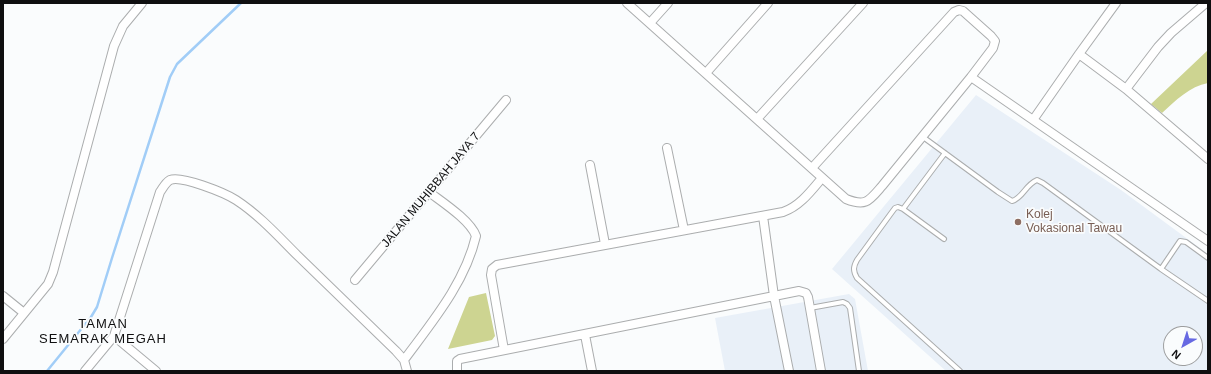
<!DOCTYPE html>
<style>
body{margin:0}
#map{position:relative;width:1211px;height:374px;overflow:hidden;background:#fafcfd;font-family:Arial,sans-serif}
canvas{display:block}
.frame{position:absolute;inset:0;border:4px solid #0f0f10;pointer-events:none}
.north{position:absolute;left:1163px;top:326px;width:40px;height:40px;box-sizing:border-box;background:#fafcfd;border:1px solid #9c9d9e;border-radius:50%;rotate:219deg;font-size:11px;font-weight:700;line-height:16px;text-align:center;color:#0f0f10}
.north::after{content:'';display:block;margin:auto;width:14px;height:18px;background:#6769e2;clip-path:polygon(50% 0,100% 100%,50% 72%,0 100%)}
</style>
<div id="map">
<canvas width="1211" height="374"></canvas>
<div class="frame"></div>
<div class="north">N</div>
</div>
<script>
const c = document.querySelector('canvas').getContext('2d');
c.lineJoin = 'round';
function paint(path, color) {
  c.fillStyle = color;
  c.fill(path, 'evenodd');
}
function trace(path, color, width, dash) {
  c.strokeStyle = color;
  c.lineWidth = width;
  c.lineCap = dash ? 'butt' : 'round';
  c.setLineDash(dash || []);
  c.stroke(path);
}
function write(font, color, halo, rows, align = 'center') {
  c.font = font + ' Arial,sans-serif';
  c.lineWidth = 3.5;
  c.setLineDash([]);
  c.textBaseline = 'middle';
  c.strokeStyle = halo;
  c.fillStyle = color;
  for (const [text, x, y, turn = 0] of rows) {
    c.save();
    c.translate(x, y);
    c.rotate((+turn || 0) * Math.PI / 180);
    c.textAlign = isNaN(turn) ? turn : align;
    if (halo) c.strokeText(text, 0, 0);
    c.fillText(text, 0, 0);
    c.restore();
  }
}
const built = new Path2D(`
 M976,95L1121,190L1208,254V371H946L832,269ZM1171,334H1195V358H1171Z
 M849,294L855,299L868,371H725L715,318Z`);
const green = new Path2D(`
 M1208,50V83C1190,86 1175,101 1162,113L1151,104Z
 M486,293L495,336L492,340L448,349L469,297Z`);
const stream = new Path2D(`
 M47,371L91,317L97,307L112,258L170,77L177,64L241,3`);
const service = new Path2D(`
 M923,137L998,192L1012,201C1023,198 1025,185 1037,180L1043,183L1161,269L1208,301
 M903,209L945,153
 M944,239L903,209L898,207L895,208L892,212L857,260C853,267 853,271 857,278L960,371
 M1161,269L1180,241L1186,242L1208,258
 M810,308L843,302L847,304L850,308L859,371`);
const minor = new Path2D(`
 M627,3L846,199C866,207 869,201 882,186L971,77L993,48L995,41L991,36L963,11L959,10L954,12L812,168
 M650,23L668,3
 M1079,54L1126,89L1208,159
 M706,73L768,3
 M971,77L1208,241
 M1126,89L1158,47L1171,33L1206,3
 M757,119L863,3
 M1033,120L1079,54L1116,3
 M667,148L684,230
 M590,165L605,244
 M763,216L774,296L789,371
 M355,280L506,100
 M3,296L24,313
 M585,335L592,371
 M114,336L156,371
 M3,339L48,284L53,272L114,46L123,26L142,3
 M504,350L491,275L492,269L497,265L783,212C800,206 811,191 822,178
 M404,360C432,322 465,283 476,236C470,220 442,202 429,192
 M85,371L114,336L160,192C163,188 165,183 170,180C181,175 225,193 236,200C259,215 278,236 297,255C330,287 363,319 396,351L404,360L407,371
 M457,371V361L460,359L799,291L806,293L808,297L821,371`);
const markers = [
 [1018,222,4,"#8d6e63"]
];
const streetNames = [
 ["JALAN MUHIBBAH JAYA 7",431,190,-50]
];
const educationNames = [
 ["Kolej",1026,215],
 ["Vokasional Tawau",1026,229]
];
const neighbourhoodNames = [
 ["TAMAN",103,324],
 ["SEMARAK MEGAH",103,339]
];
paint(built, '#e9f0f8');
paint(green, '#cdd491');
trace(stream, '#a1cdf7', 2.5);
trace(service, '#abadae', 6);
trace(minor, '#abadae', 10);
trace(service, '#fff', 4);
trace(minor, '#fff', 8);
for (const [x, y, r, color] of markers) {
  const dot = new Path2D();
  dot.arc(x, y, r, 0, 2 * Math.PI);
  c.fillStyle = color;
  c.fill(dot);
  trace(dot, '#fafcfd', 1.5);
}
write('12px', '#0f0f10', '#fafcfd', streetNames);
write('12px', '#785e54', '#fafcfd', educationNames, 'left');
c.letterSpacing = '1px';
write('13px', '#0f0f10', '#fafcfd', neighbourhoodNames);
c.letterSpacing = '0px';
</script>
